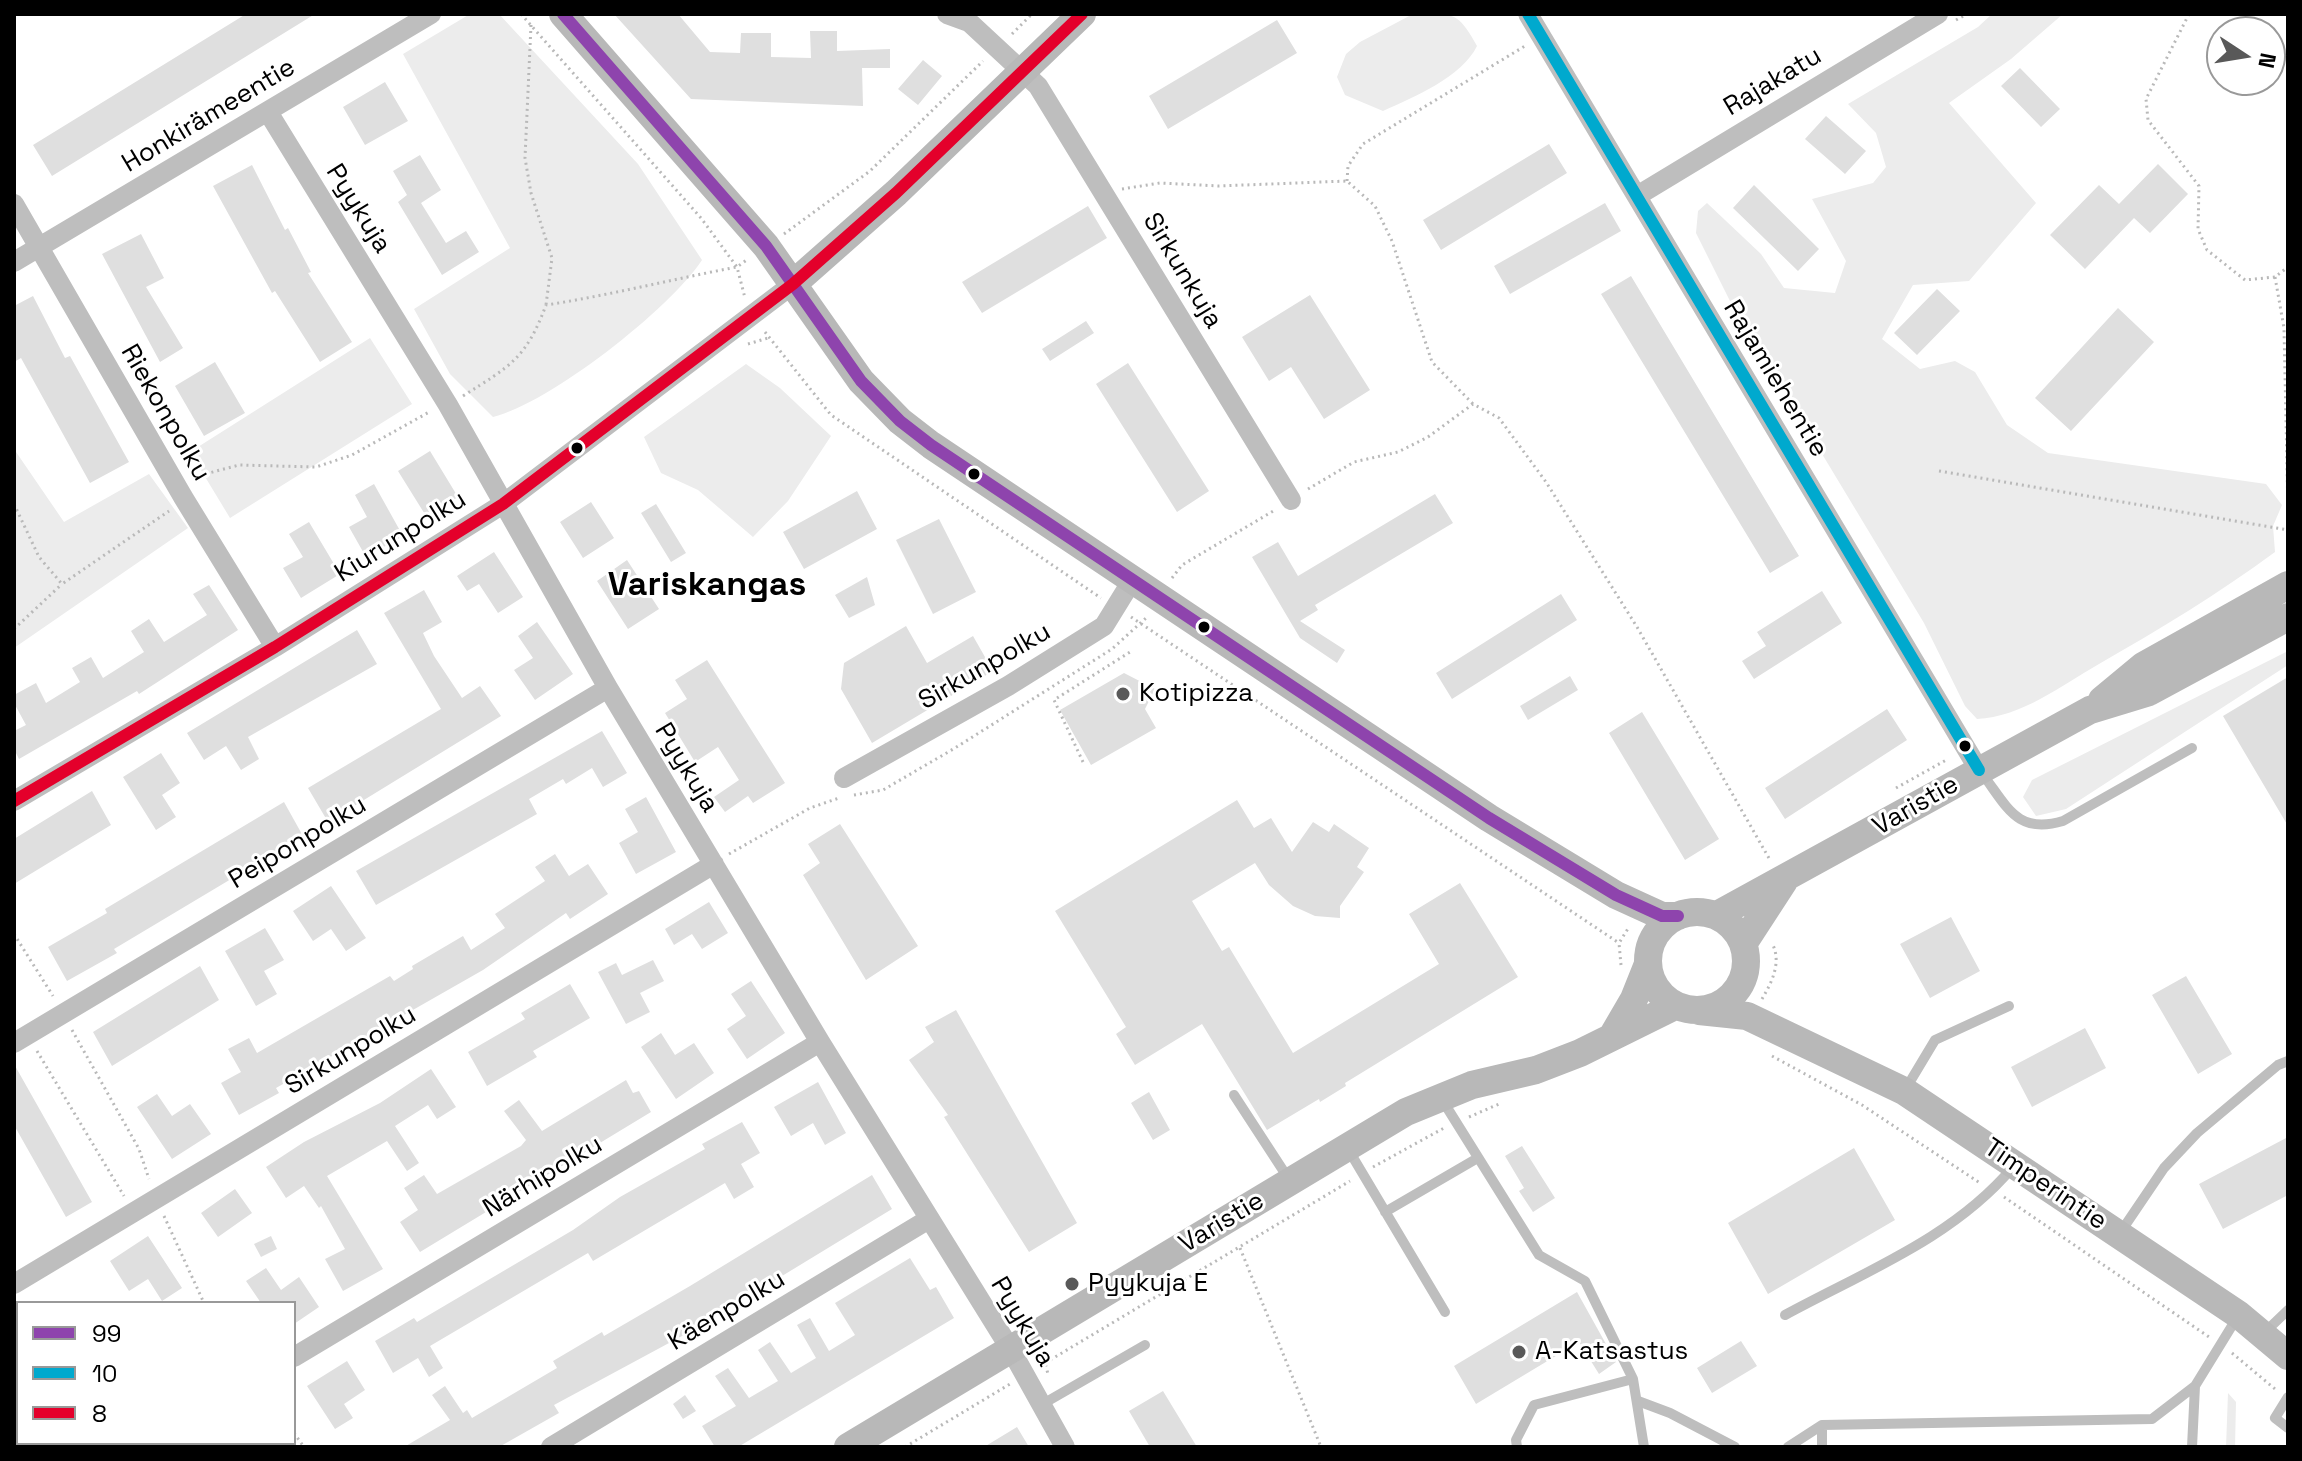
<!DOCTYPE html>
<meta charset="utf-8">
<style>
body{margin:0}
#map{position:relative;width:2302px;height:1461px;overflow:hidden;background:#fff;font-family:"Space Grotesk",sans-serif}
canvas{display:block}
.frame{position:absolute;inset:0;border:16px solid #000;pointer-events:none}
.legend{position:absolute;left:16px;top:1301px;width:280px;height:144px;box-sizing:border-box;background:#fff;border:2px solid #999;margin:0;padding:10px 14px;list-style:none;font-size:24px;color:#000}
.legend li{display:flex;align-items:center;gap:16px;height:40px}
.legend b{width:40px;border:2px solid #999}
.north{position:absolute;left:2206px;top:16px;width:80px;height:80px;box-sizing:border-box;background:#fff;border:2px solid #999;border-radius:50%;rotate:102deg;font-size:22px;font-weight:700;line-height:32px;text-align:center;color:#000}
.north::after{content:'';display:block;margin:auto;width:28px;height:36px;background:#595959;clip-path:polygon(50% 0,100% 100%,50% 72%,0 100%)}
</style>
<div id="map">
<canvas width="2302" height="1461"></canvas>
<div class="frame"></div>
<ul class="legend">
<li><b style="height:10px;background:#8e44ad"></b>99</li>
<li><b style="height:10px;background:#00a9ce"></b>10</li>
<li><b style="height:10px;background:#e4002b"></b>8</li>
</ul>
<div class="north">N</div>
</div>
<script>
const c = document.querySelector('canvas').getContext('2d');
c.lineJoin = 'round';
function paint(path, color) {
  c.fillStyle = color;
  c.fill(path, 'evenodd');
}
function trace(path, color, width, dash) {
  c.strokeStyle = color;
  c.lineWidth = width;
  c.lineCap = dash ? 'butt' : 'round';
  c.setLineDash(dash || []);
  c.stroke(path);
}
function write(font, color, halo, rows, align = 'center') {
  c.font = font + ' "Space Grotesk",sans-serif';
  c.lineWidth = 6;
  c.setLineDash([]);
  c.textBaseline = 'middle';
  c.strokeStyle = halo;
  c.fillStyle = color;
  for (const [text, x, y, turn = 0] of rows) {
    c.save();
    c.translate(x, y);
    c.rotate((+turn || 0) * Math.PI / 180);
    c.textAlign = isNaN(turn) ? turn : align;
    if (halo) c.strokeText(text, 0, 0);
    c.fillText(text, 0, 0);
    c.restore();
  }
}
const green = new Path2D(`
 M470,14H499L638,164L702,260C670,309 550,403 493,417L450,374L414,309L510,248L403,54Z
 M1413,14C1453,14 1457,10 1477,46C1462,77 1414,97 1383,111L1345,95L1337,77L1346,54L1360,42Z
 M1992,14H2063L2011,59L1949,103L2036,203L1969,281L1913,285L1882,339L1920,369L1955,361L1975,372L2007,425L2048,453L2266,484L2282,505L2273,526L2275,552C2218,594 2160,629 2099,664C2061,686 2021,717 1977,719L1965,706L1924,623L1731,303L1696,233L1698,211L1707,203L1761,254L1784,288L1835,293L1846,261L1812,199L1873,183L1886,167L1876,133L1848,104L1978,27Z
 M370,338L412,404L230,518L190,452Z
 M746,364L780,388L831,436L788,501L753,537L698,490L661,473L644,437Z
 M14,449L64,522L149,474L188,528L14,648Z
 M2288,651V665L2066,809L2036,816L2023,797L2032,780Z
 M2228,1393L2236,1402L2235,1447H2226Z`);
const building = new Path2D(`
 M246,14H315L52,176L33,145Z
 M614,14H678L710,52L740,53L741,33H771V57L811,58L810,31H837V51L890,49V68H862L863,106L691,99Z
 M1277,20L1297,53L1168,129L1149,96Z
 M923,60L942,76L918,105L898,89Z
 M2020,68L2060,109L2041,127L2001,86Z
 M385,82L408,121L365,145L343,107Z
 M1826,116L1866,151L1845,174L1805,139Z
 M1549,144L1567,173L1441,250L1423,220Z
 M420,155L441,190L421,203L446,243L466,231L479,252L442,275L398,202L407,195L393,171Z
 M2158,164L2188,194L2150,233L2134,218L2085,269L2050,235L2099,185L2119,204Z
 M252,165L285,230L288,228L311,272L308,273L352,342L320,362L275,291L272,293L213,186Z
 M1754,185L1819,249L1798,271L1733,208Z
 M1605,203L1621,231L1510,294L1494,266Z
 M1088,206L1107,238L982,313L962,282Z
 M141,234L164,278L146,287L183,348L160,362L102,254Z
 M1631,276L1799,556L1770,573L1601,294Z
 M1937,289L1960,311L1917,355L1894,333Z
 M1310,295L1370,390L1324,419L1291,367L1269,381L1242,337Z
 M33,296L65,358L70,356L129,462L90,483L21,358L14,362V306Z
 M2118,308L2154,342L2071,431L2035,398Z
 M1086,321L1094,333L1050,361L1042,349Z
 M215,362L245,413L204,436L175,386Z
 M1128,363L1209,491L1177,512L1096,384Z
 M430,451L458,497L426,516L398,471Z
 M374,484L403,536L366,557L349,527L367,517L355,495Z
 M857,491L877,529L804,569L783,532Z
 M1435,494L1453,523L1315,605L1318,610L1300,621L1345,650L1337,663L1300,638L1252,557L1278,542L1298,576Z
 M591,502L614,538L583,558L560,522Z
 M656,504L686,553L671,562L641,513Z
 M939,519L976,592L933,614L896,540Z
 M309,522L340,574L301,598L283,568L303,557L289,534Z
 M494,552L523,597L498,613L479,584L467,591L457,576Z
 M627,560L659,609L628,629L597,581Z
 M867,577L875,605L849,618L835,595Z
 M209,585L238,630L139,694L137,691L19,759L14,749V731L26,725L14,703V695L36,683L46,703L80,682L72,668L91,657L103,678L144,652L131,631L149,619L164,642L207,615L193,594Z
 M424,590L442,622L423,633L434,656L462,698L480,686L501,716L328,822L308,788L441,709L384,613Z
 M1822,591L1842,623L1754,679L1742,661L1766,646L1757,632Z
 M1561,594L1577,620L1452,699L1436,673Z
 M537,622L573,674L535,700L514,670L533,658L518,636Z
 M906,626L927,663L973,636L993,671L872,743L841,689L844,663Z
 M357,630L377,664L248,737L259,759L241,770L226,746L204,760L187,733Z
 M707,660L785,783L753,803L748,796L725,812L714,797L739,780L718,747L695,762L665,713L687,699L675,680Z
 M1124,673L1155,689L1145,709L1156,728L1091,765L1060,710Z
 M1570,676L1578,690L1528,720L1520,706Z
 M2288,677V826L2223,716Z
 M1887,709L1907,740L1785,819L1765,788Z
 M1642,712L1719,839L1685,860L1609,733Z
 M602,731L627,773L603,787L592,768L566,784L563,779L529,799L537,814L376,905L356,871Z
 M161,753L180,783L162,795L176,817L156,830L123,777Z
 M92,791L111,825L14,884V839Z
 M646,797L676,852L636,874L619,843L638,832L625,809Z
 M1237,800L1254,828L1271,818L1292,852L1313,822L1329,832L1334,824L1369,848L1357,867L1364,872L1340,906V918L1315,916L1293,906L1269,885L1255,863L1192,901L1222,951L1229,947L1293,1053L1439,964L1409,914L1460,883L1518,977L1345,1083L1346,1086L1320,1102L1319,1099L1267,1130L1202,1024L1135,1065L1116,1034L1126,1027L1055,911Z
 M284,802L303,836L114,949L117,953L67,981L48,947L107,913L105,909Z
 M840,824L918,946L866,980L803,875L820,863L808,844Z
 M555,854L569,876L588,864L608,894L570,919L566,913L483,970L276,1088L279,1093L239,1115L221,1083L241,1072L228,1049L249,1038L257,1053L390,976L394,981L413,969L412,966L463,936L471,950L505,928L495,914L545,881L535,867Z
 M331,886L366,938L346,951L331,929L313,941L293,911Z
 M709,902L728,933L702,949L692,934L674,945L665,929Z
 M1951,917L1980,971L1930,998L1900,944Z
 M265,928L284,960L264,971L277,994L256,1006L225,951Z
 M653,960L664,981L640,993L650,1012L626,1024L598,972L616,963L622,975Z
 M200,966L219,1000L112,1066L93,1032Z
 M2186,976L2232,1054L2198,1074L2152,995Z
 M751,981L785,1033L747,1059L727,1029L746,1016L731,994Z
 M570,984L590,1018L533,1051L537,1057L487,1086L468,1052L525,1019L521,1013Z
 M956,1010L1077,1223L1029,1252L944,1117L948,1115L909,1060L934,1042L925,1027Z
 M2085,1028L2106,1068L2032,1107L2011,1067Z
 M661,1033L675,1055L694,1043L714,1073L676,1099L641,1047Z
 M14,1064L92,1202L66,1217L14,1125Z
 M431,1069L456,1107L437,1119L428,1105L395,1126L419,1163L407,1171L387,1141L327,1176L383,1269L343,1291L325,1259L345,1249L321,1206L319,1208L304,1186L286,1198L266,1167L304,1142L380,1103Z
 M626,1080L633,1093L639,1091L651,1112L420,1252L400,1222L418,1210L404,1188L424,1175L437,1194L521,1146L526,1140L504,1111L519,1100L542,1131Z
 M818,1082L846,1133L825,1145L813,1123L791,1136L774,1107Z
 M1149,1092L1170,1130L1153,1140L1131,1103Z
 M157,1094L172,1116L190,1104L211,1134L172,1159L137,1107Z
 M742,1122L760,1153L741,1164L754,1187L734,1199L725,1183L593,1261L588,1253L430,1346L443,1368L429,1377L418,1358L393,1373L375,1341L414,1318L417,1322L573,1230L620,1197L705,1149L702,1144Z
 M2288,1137V1195L2223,1229L2199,1184Z
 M1522,1146L1555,1198L1533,1212L1519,1191L1524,1188L1505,1156Z
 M1854,1148L1895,1220L1768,1294L1728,1223Z
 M872,1175L892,1209L695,1329L554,1405L559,1413L499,1447H404L450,1420L432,1395L445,1386L463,1413L467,1410L472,1418L557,1368L553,1361L602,1332L604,1336L690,1286Z
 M235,1189L252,1213L218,1237L201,1213Z
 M148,1236L182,1288L162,1301L148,1279L129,1291L110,1261Z
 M271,1236L277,1249L261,1257L254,1244Z
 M910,1258L930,1290L936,1287L954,1318L738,1447H715L702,1426L736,1406L715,1376L728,1368L749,1398L778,1381L758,1350L770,1342L791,1373L816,1358L797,1325L810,1318L829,1351L855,1335L835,1303Z
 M266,1268L281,1290L299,1277L319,1307L294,1324V1303H261L246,1281Z
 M1577,1292L1616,1362L1599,1374L1579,1342L1476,1404L1454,1366Z
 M1741,1341L1757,1366L1712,1393L1697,1368Z
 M347,1361L365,1390L344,1404L353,1418L335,1429L307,1386Z
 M1163,1391L1197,1447H1150L1129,1411Z
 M685,1395L696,1411L683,1419L673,1404Z
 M1017,1427L1029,1447H984Z`);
const path = new Path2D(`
 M521,14L701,218L737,267L745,298
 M2189,14L2146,99L2148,120L2199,186L2198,229L2207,250L2245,280L2275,277L2288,267
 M1956,20L1967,14
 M531,25L525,158L531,193L552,258L546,305
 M1012,34L1032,14
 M1347,181L1348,166L1363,144L1525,46
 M1122,189L1160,183L1219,186L1347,181L1375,206L1392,241L1432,362L1473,404
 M784,234L870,171L983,61
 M2275,277L2284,328L2288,513
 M765,332L831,415L1101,598
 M748,344L768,338
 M463,396C510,366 526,359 546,305C611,295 673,279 737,267L748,259
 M1939,471L2288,530
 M194,477L239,465L316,467L352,455L431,411
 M1308,489L1354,462L1398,452L1428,437L1473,404L1499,418L1546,482L1637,627L1770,860
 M14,504L39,557L62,584L169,511
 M1172,578L1182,565L1275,510
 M1131,617L1619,943
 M14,629L62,584
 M1083,762L1054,700L1130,652
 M1896,788L1948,759
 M854,795L883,790L955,748L1112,649L1146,618
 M729,854L810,808L839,798
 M14,934L53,996
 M1621,965L1619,943L1629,927
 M1762,999C1772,982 1782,962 1772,943
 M72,1030L139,1149L149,1179
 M37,1051L124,1196
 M1772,1056L1862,1105L1980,1183
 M1469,1117L1499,1104
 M1373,1167L1444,1128
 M2004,1197L2209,1337
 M164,1216L204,1303
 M1240,1248L1321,1447
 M1009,1305L1018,1319
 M2232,1353L2275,1389
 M1044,1359L1048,1374
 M1040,1366L1350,1181
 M294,1433L304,1447
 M905,1447L1010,1384`);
const lane = new Path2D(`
 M1980,771C2007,805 2015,835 2063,821L2192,748
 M1905,1090L1935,1040L2009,1006
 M1234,1095L1290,1181
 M1441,1098L1539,1255L1585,1281L1633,1379L1644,1447
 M1348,1149L1445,1312
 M1385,1212L1476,1159
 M2120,1233L2164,1168L2197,1133L2278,1065L2288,1061
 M1785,1315C1864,1272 1953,1238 2012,1168
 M2264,1333L2288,1310
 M2288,1397L2275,1418L2288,1428
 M1638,1401L1670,1413L1735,1447
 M1041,1405L1145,1345
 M1517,1447L1516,1440L1534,1405L1633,1379
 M1788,1447L1822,1425L2152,1419L2195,1386L2238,1316
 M1822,1447V1425
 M2192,1447L2195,1386`);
const street = new Path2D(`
 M947,14L969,22L1038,86L1291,500
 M1528,14L1979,770
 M268,112L448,405L608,688L820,1042L1011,1350L1065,1447
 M1637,196L1938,14
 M14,204L183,497L275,647
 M14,262L431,14
 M844,778L1008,686L1104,626L1133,579
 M14,801L275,647L503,504L793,284
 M14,1043L608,688
 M14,1284L714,864
 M294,1357L820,1042
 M144,1447L150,1443
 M551,1447L929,1219`);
const secondary = new Path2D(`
 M563,14L766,246L861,381L900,421L931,445L1489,818L1616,895L1662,916H1678
 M793,284L896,193L1082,14
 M2102,700L2143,666L2288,585
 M1648 961a49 49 0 1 1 98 0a49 49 0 1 1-98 0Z
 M1717,915L2090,710L2149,692L2288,617
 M1743,944L1784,881
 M1699,1011L1747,1016L1904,1091L2239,1315L2288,1356
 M1613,1035L1634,999L1648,964
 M848,1447L1406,1112L1472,1085L1536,1070L1580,1053L1675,1006`);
const bus1 = new Path2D(`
 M563,14L766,246L861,381L900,421L931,445L1489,818L1616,895L1662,916H1678`);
const bus2 = new Path2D(`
 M1528,14L1979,770`);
const bus3 = new Path2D(`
 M14,801L275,647L503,504L793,284L896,193L1082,14`);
const markers = [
 [577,448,7,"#000"],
 [974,474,7,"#000"],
 [1204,627,7,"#000"],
 [1123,694,8,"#595959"],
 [1965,746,7,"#000"],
 [1072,1284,8,"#595959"],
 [1519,1352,8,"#595959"]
];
const streetNames = [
 ["Rajakatu",1773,82,-31],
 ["Honkirämeentie",209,116,-31],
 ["Pyykuja",358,209,58],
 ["Sirkunkuja",1182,271,59],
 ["Rajamiehentie",1775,379,59],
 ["Riekonpolku",165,413,60],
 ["Kiurunpolku",401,537,-32],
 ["Sirkunpolku",985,667,-30],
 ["Pyykuja",686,768,59],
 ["Varistie",1916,806,-30],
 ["Peiponpolku",298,843,-31],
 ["Sirkunpolku",351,1051,-31],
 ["Närhipolku",543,1177,-31],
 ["Timperintie",2045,1185,34],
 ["Varistie",1222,1223,-31],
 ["Käenpolku",727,1311,-31],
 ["Pyykuja",1022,1322,59]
];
const poiNames = [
 ["Kotipizza",1139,694],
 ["Pyykuja E",1088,1284],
 ["A-Katsastus",1535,1352]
];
const districtNames = [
 ["Variskangas",707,586]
];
paint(green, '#ececec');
paint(building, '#dfdfdf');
trace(path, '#b9b9b9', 3, [2, 4]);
trace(lane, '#bebebe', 10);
trace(street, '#bebebe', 20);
trace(secondary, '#b8b8b8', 28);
trace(bus1, '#8e44ad', 12);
trace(bus2, '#00a9ce', 12);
trace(bus3, '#e4002b', 12);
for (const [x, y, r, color] of markers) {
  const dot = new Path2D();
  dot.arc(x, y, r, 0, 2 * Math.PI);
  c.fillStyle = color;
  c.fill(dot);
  trace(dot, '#fff', 3);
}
write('26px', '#000', '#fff', streetNames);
write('26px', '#000', '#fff', poiNames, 'left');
write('bold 34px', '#000', '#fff', districtNames);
</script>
